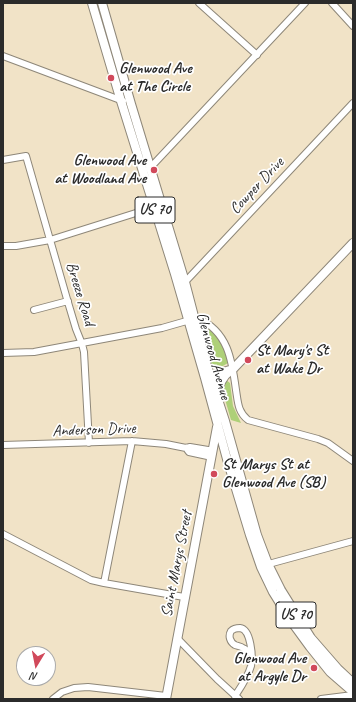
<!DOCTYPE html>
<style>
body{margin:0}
#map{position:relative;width:356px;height:702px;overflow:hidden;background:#f1e3c7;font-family:Caveat,sans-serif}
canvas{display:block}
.frame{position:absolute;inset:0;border:4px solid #2b2b2b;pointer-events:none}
.north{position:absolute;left:16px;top:646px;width:40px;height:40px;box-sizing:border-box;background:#fff;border:1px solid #aaa;border-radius:50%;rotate:190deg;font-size:11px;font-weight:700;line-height:16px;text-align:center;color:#2b2b2b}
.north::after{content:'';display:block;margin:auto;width:14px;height:18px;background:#d1495b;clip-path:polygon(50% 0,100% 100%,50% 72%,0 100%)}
</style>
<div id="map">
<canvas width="356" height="702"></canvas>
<div class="frame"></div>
<div class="north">N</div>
</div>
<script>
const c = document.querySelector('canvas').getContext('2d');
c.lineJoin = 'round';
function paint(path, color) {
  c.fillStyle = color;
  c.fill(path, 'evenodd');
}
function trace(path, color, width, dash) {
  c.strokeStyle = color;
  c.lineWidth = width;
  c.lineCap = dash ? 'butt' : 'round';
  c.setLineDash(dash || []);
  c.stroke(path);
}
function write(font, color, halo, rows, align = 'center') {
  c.font = font + ' Caveat,sans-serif';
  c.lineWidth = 3.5;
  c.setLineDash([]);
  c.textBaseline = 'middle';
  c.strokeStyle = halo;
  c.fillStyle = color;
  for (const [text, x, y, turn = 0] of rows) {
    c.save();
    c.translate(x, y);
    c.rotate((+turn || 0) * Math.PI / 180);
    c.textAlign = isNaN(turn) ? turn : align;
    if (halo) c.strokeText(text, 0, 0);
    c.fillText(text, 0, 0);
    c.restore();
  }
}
const green = new Path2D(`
 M201,321L216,334L225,348L229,361L228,363C222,367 215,370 210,363L199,322Z
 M226,380L230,383L233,406L241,423L231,420L222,389V383Z`);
const minor = new Path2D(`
 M199,3L257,55
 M332,3L353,26
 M3,56L123,101
 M3,160L26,156L67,299L76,329L82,344L84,352L89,443
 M149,169L305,3
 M3,246H16L50,240L158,206
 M182,283L185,282L353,103
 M34,310L68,301
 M3,353L34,352L162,328L197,318C228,331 232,360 236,390C238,403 238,412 248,420L318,439L328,443L353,461
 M3,445L132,441L166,444L186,448L190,447L208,450H212
 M186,448L189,452L212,457
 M3,534L91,580L104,583L184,597
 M265,565L353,541
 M104,583L132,441
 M177,638L217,679L239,699
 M235,696C241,687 248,677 251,666C253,657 251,629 240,628C237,628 233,629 231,631C228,636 230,642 235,645C237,646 241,646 243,648C246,649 248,652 251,653
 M53,699L62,692L74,688L88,687L166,696
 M321,699L353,695`);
const major = new Path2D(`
 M92,3L121,101L175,274L205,378L227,459L250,535L261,567L273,592L291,621L310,647L330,672L353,692
 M102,3L131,104L185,282L207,366L225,421L257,535L268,564L281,590L311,638L338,669L353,683
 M207,377L233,369L353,243
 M217,396C218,386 222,377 231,370
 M166,699L217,427`);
const markers = [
 [111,78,4,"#d1495b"],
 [154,170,4,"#d1495b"],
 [248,360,4,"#d1495b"],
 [214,474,4,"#d1495b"],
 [314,668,4,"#d1495b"]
];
const shields = [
 [155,210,40],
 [296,615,40]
];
const shieldNames = [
 ["US 70",155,210],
 ["US 70",296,615]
];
const poiNames = [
 ["Glenwood Ave",119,69],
 ["at The Circle",119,87],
 ["Glenwood Ave",146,161,"right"],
 ["at Woodland Ave",146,179,"right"],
 ["St Mary's St",256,351],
 ["at Wake Dr",256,369],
 ["St Marys St at",222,465],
 ["Glenwood Ave (SB)",222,483],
 ["Glenwood Ave",306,659,"right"],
 ["at Argyle Dr",306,677,"right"]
];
const streetNames = [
 ["Cowper Drive",257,186,-47],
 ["Breeze Road",80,294,73],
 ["Glenwood Avenue",213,356,74],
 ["Anderson Drive",94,430,-2],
 ["Saint Marys Street",177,564,-79]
];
paint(green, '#aed078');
trace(minor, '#8e8779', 8);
trace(major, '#8e8779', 10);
trace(minor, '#fff', 6);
trace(major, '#fff', 8);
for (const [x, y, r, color] of markers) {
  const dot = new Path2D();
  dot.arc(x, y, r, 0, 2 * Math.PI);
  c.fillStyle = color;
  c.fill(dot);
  trace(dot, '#fff', 1.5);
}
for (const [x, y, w] of shields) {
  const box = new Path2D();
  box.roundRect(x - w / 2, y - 13, w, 26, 3);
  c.fillStyle = '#fff';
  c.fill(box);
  trace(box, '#2b2b2b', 1);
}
write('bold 15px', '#2b2b2b', null, shieldNames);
write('bold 16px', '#2b2b2b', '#fff', poiNames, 'left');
write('16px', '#2b2b2b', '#fff', streetNames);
</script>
